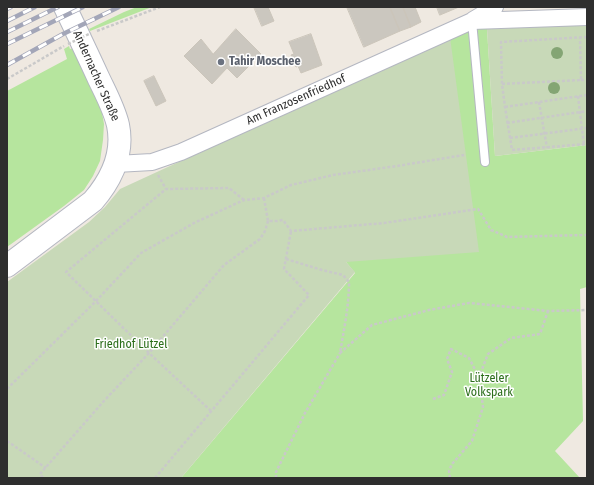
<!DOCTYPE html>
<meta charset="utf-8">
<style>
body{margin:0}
#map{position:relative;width:594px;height:485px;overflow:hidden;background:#efe9e1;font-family:"Fira Sans Condensed",sans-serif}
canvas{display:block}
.frame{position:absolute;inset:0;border:8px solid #2e2e2e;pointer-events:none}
</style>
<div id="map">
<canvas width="594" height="485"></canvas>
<div class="frame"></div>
</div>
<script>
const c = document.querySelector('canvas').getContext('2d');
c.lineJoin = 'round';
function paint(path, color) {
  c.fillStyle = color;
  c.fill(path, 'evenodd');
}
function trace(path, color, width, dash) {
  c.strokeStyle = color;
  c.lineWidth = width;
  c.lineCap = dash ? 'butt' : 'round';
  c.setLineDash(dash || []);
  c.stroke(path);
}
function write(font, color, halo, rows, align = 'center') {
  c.font = font + ' "Fira Sans Condensed",sans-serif';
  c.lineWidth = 3;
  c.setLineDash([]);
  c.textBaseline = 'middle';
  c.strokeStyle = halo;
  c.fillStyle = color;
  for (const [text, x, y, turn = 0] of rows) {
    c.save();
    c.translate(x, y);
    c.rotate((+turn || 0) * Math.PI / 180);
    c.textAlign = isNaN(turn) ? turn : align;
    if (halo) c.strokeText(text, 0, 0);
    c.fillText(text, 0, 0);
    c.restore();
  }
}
const green = new Path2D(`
 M137,7H152L90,31L89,29L124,12Z
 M473,28L487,29L495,156L587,145V287L580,289L583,421L555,451L580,478H181L355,273L346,262L450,37Z
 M69,46L70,49L76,47L101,107L104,124L103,140L100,161L93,176L84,190L64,206L7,247V91L67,59L64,49Z`);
const cemetery = new Path2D(`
 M587,25V145L495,156L487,29Z
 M450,37L479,252L346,262L355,272L181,478H7V282L89,222L105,207L120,189Z`);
const building = new Path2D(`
 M254,7H268L274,21L262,26Z
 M347,7H390L400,31L364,47Z
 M390,7H403L411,27L400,31Z
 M403,7H415L421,22L411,27Z
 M437,7H459L440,15Z
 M236,29L261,54L237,78L227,68L212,84L184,56L201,39L213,54Z
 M311,34L322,65L301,73L298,66L296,67L291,55L294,54L289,42Z
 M154,76L166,101L156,106L144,81Z`);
const path = new Path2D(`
 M97,31L160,7
 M587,37L501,42L502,84L505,107L512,150L587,144
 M7,79L64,46
 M581,80H587
 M502,84L581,80L580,37
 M578,96L584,145
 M539,102L547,148
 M505,107L587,95
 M507,123L587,111
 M510,138L587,128
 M158,175L166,189
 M264,198L268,221H277L283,220L291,231L384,223L478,209L491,230L507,237L587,235
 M286,259L322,270L343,275L349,282C349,306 344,329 340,353L372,325L429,310L469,303L548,311L587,310
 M7,389L96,301L141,253L194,223L244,200L264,198L291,185L333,175L397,166L464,155
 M433,399L444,395L452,372L447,359L451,349L469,358L479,377
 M211,411L149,353L66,272L166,189L229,188L244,200
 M7,441L46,468
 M43,478L40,474L103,402L149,353L224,265L260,239L265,231L268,221
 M155,478L309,295L284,269L291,231
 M276,478V472L305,413L340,353
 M450,478L449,471L452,464L472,441L483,407L479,377L488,354L511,338L540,334L548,311`);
const lane = new Path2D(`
 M472,21L485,162`);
const street = new Path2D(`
 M473,20L495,7
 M116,164L152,162L181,152L472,21L587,17`);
const secondary = new Path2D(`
 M7,266L93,201C111,180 124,154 118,125C114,108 105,92 98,77C87,53 76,30 65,7`);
const rail = new Path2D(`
 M7,9L11,7
 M7,21L35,7
 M7,32L58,7
 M7,44L83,7
 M7,65L63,34L119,7`);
const pathBridge = new Path2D(`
 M68,44L91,33`);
const trees = [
 [557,53],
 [554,88]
];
const markers = [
 [221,62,4,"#6b7280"]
];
const worshipNames = [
 ["Tahir Moschee",229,62]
];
const streetNames = [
 ["Andernacher Straße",96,76,66],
 ["Am Franzosenfriedhof",296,100,-24]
];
const parkNames = [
 ["Friedhof Lützel",131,345],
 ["Lützeler",489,379],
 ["Volkspark",489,393]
];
paint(green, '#b6e59e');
paint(cemetery, '#c8d9b8');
paint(building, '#cbc7bf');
trace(building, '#cbc5ba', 1);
trace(lane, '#b4b7c1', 10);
trace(street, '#b4b7c1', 18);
trace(secondary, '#b4b7c1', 24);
trace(path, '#c9c9c9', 2.5, [3, 2]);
trace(lane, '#fff', 8);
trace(street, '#fff', 16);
trace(secondary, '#fff', 22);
trace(rail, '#a3a6b8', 4.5);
trace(rail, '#fff', 3, [9]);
trace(pathBridge, '#c9c9c9', 2.5, [3, 2]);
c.fillStyle = '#84a574';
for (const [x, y] of trees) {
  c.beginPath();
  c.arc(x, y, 6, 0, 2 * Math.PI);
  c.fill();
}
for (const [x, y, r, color] of markers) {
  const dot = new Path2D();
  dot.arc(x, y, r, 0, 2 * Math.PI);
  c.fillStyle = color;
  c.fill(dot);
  trace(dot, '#fff', 1.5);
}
write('bold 12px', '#5b616d', '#fff', worshipNames, 'left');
write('12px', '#2e2e2e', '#fff', streetNames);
write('12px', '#2c6e1b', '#fff', parkNames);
</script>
